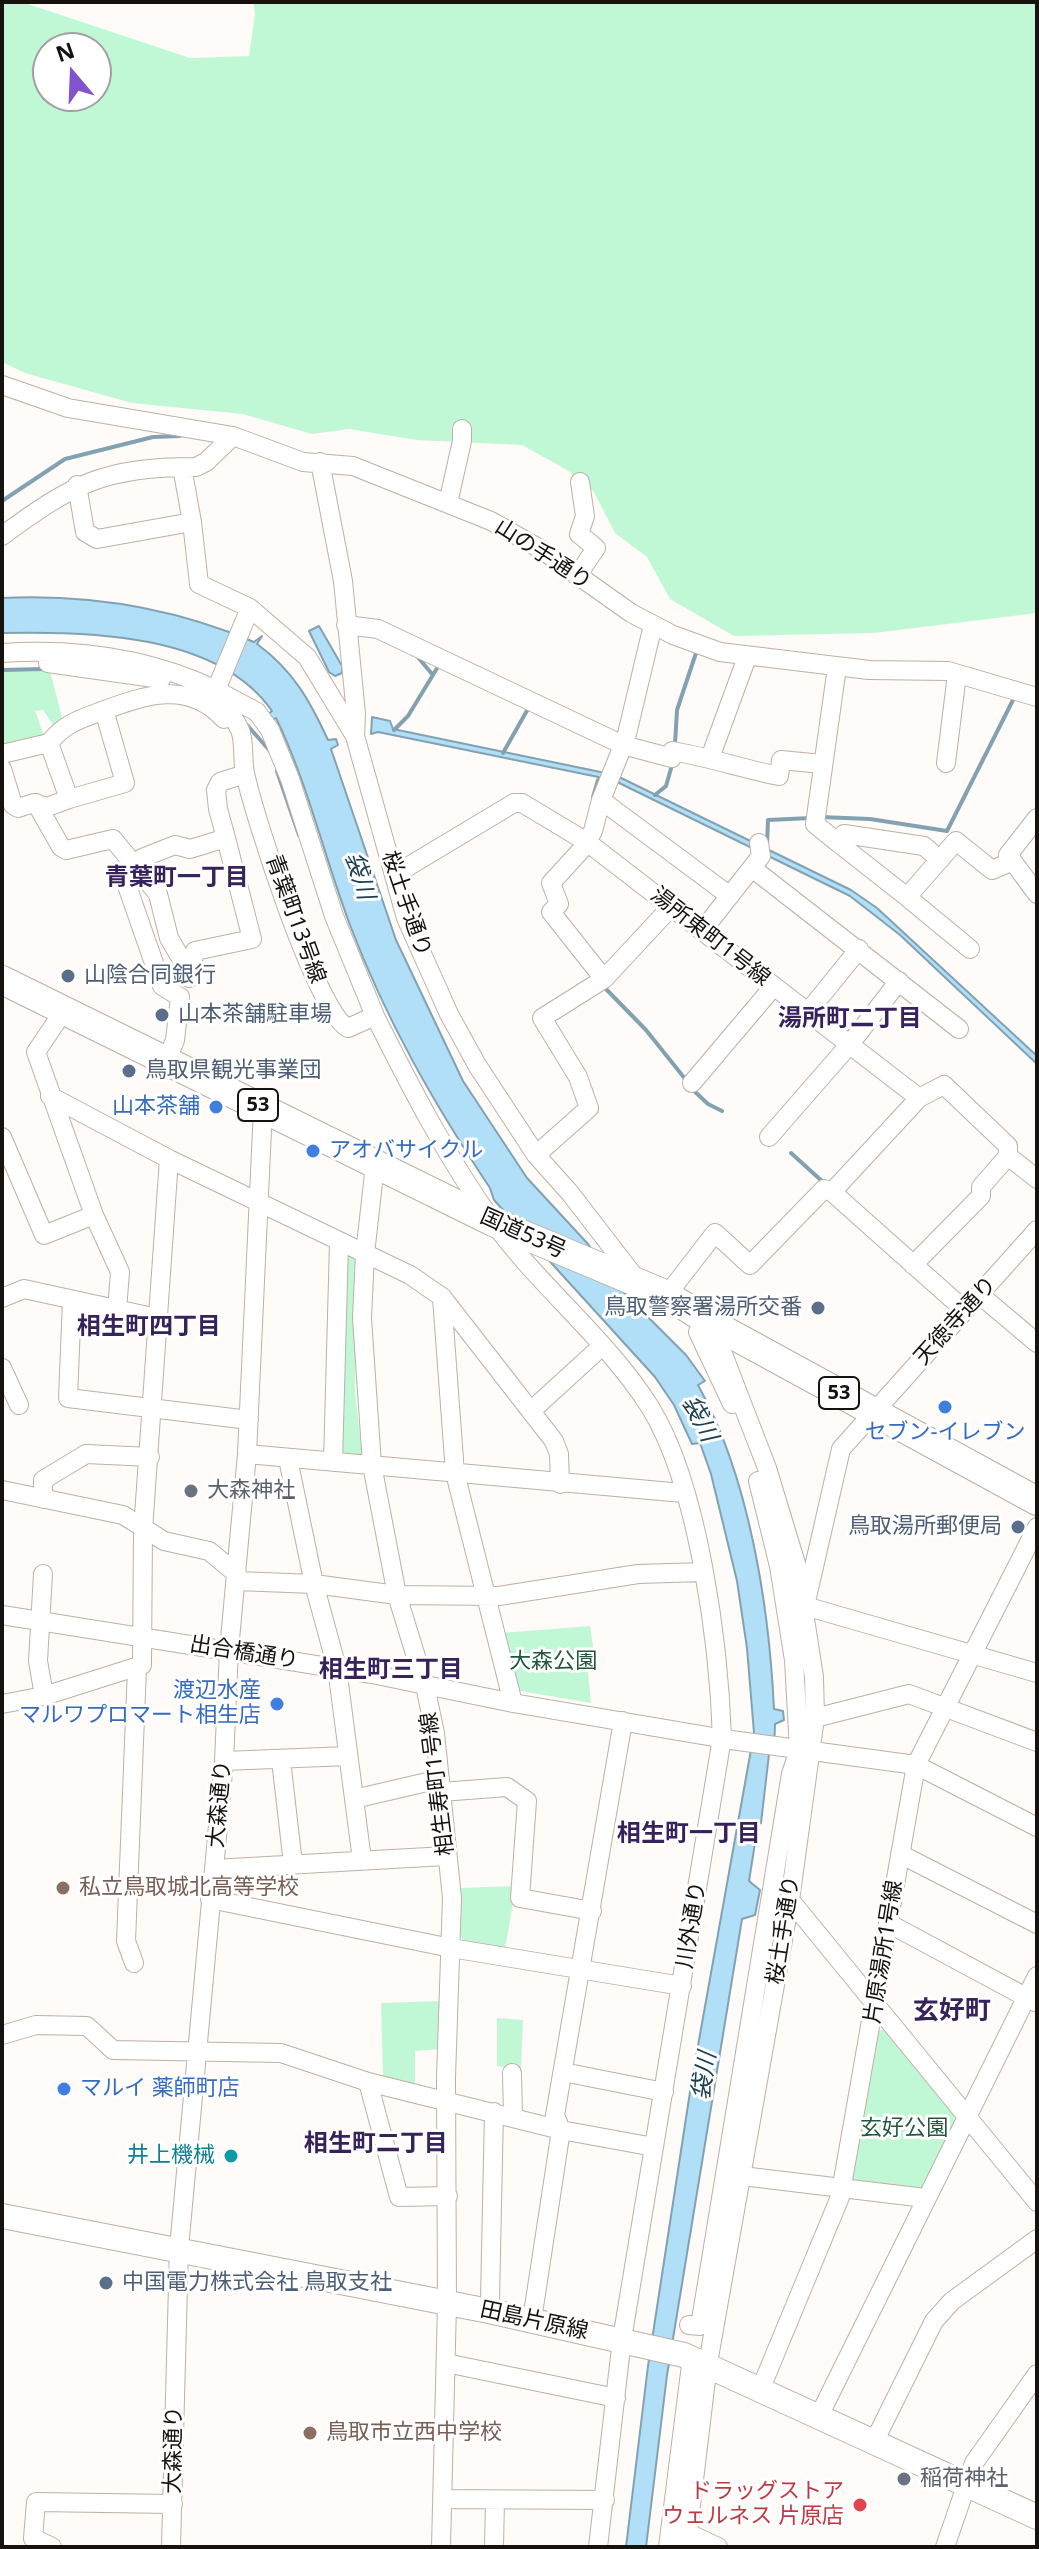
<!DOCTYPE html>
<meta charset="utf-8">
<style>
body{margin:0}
#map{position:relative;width:1039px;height:2549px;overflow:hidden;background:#fefbf8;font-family:"Noto Sans",sans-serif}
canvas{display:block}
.frame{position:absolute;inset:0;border:4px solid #17120d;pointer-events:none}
.north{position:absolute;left:32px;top:32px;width:80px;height:80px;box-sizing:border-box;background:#fff;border:2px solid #a2a09e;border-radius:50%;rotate:341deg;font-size:22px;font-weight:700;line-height:32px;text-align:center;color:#17120d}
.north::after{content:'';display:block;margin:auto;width:28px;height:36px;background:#8253cc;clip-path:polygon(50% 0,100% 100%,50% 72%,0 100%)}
</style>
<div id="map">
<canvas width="1039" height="2549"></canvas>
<div class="frame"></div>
<div class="north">N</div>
</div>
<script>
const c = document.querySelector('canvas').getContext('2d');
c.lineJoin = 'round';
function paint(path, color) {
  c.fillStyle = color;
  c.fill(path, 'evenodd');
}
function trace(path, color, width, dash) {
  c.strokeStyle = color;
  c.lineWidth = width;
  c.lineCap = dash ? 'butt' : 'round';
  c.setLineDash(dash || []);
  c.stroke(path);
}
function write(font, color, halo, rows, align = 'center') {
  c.font = font + ' "Noto Sans","Noto Sans JP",sans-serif';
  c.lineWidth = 6;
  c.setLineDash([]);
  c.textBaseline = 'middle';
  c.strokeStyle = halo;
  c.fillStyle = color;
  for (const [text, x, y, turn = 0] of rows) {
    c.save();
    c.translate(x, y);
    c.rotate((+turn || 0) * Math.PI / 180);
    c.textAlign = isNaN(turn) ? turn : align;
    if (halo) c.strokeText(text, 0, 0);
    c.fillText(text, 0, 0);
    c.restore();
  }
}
const green = new Path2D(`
 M2,2H22L190,58L249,56L255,14L253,2H1037V613L874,633L734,636L670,599L647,557L615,533L594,492L567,470L522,445L417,440L349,429L312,434L243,414L132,403L25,373L2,362ZM48,48H96V96H48Z
 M2,671H50L63,721L54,726L43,710L35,711L45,738L2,748Z
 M345,1253H352L355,1259V1392L362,1456H339Z
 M590,1626L595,1660L587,1662L591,1703L515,1690L501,1633Z
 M516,1886L505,1949L465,1941L460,1937L459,1888Z
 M442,2001V2049L415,2051V2085L383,2077L381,2003Z
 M497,2018L523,2020L521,2069L497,2066Z
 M884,2029L954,2114L955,2124L924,2188L915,2191L854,2183L851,2177L878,2031Z`);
const water = new Path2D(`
 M2,598C89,594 174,608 254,642L262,636L257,644C293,670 310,701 328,740L336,739L338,745L331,749L396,940L463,1081L527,1178L588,1244L625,1294L686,1355L705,1381L698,1385C749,1477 769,1605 774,1709L783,1711L784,1720L775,1724L774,1754H769L761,1823L758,1824L749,1881L760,1890L755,1915L742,1919L667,2375L646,2547H626L648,2366L692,2079L754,1733L747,1648L737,1581L711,1474L700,1443L692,1444L674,1405L655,1377L494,1200L490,1188C434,1104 386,1020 350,925C324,856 308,784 276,718L270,721L267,715L272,711C218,633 87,631 2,633Z
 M319,626L342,666V673L335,676L329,672L309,631Z
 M372,717L390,721L393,729L615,775L851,890L877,908L1037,1056V1064L900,935L850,896L613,780L378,732L371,734Z`);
const stream = new Path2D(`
 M2,501L65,459L153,437L180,436
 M417,656L432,674
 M2,670L43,669
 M247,725L270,751
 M394,730L408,716L439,665
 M675,744L677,710L697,650
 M503,753L529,707
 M277,771L299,835
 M655,795L666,786L672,765
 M593,797L598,780
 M820,817L870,819L947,831L1014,698
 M767,844L768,820L811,818
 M604,987L646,1030L686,1080
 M692,1089L708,1104L722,1111
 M791,1153L823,1182`);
const minor = new Path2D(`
 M2,385L68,408L233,436L303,462L353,466L491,521L542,550L631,613L673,635L720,652L869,670L948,671L1037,697
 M320,462L343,581L356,714L355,736L406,918L449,1014L477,1065L536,1155L570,1193L637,1280
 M77,485L85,532L97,539L192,522L182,467
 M448,503L462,441V429
 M192,522L199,584L250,608
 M2,536C74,483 104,467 196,467L206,462L233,436
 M577,576L596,548L579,534L585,516L580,482
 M346,625L378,629L623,745L672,758V751C709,757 743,769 779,776L781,760L822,764
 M2,653C76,648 149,658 216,690L250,608L307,657L355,736
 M48,663L161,679
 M216,690L215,695C224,705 234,717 240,730C245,742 242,760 245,773C253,812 317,1014 348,1028L375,1016C410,1086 447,1158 493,1222C540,1287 607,1339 650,1407C699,1486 719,1646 722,1738L622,2339L598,2547
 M216,690L257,712L270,730L290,779L334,916L375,1016
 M104,710L125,783L69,799L49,743C64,724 80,719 102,711C145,695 188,680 224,719
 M2,754L49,743
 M710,758L747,657
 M946,763L957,674
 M2,769L13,805L18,808L34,803L47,807L69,799
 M601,800L730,896
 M36,803L61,847L66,850L113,839L158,894L169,938L190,974
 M1037,818L1008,855L1037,894
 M837,842L815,824L837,667
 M940,860L924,846L844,834L837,842L907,897L956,841L992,870L1013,861
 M752,868L959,1029
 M394,875L514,803H522L587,842L919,1098L944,1085L1008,1146V1156L1037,1179
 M907,897L970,949
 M702,931L761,856L759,843
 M189,978L195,951L252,939L226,838
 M604,979L671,907
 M65,1009L36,1052L94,1215L120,1272L117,1310
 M808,1012L859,949
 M166,1062L175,1040L180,997L162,986L125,880L142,858L175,845L190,849L226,838L218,809L216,790L220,782L245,774
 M692,1083L774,986
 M50,1096L169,1159L410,1275L442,1297L554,1441L559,1454L560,1484
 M2,1137L44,1235L94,1215
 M769,1137L850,1044L899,981
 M536,1155L589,1108L578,1077L542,1018L604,979L551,912L559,904L551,883L583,848L593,831L601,800L626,738L653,625
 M375,1165L365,1254L362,1318L372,1465L397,1595L425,1686L435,1733L452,1898L446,2077L447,2304L441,2547
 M832,1192L960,1306L980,1295L1037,1343
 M1037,1230L841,1449L805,1606L1037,1673
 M913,1265L981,1196V1187L1008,1156
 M667,1295L715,1233L750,1265L824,1189L832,1192L919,1098
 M2,1298L24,1289L157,1318
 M442,1298L455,1473L513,1703
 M72,1300L68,1398L249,1420
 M698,1332L732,1404
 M2,1368L19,1405
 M532,1410L601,1347
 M247,1454L683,1493
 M288,1459L314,1584L337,1668L362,1860
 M333,1462L339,1243
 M2,1490L123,1515L164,1541L209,1551L237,1574
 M43,1499V1480L86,1454L150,1457
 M43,1574L38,1661L44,1696
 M237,1581L314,1584L397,1595L499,1596L638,1574L704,1572
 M2,1615L372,1674L513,1703L731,1740L916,1765L1037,1827
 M2,1704L44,1696L142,1665L143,1530L169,1159
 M815,1718L909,1694L1037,1742
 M281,1760L293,1864
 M224,1761L348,1756
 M441,1792L507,1787L527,1801L520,1898L592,1911
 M354,1799L440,1779
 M900,1854L1037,1924
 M214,1869L446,1856
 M210,1899L451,1948L682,1986
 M790,1900L1037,2202
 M888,1923L1035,2002
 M134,1963L126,1941L137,1668
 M2,2035L36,2025L87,2026L113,2050L281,2053L368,2082L561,2130L654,2147
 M563,2072L664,2092
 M512,2073L513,2116
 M368,2082L399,2197L448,2196
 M742,2176L925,2198
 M490,2299L494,2112
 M532,2320L561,2130L555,2115L623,1721
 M689,2325L700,2326L791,1774L799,1750L794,1660L779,1566L758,1481
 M446,2363L616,2398
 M761,2388L840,2197L916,1765L1037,1527
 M819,2416L1037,1976
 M874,2442L934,2321L952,2301L1037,2239
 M442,2499L605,2500
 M688,2533L718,2547
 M52,2547L33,2538L36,2502L173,2504
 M171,2547L179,2248L224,1761L229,1650L247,1454L263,1108
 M494,2547L495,2500
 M668,2547L692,2357
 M686,2547L708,2363L790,1900L815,1718L814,1677L797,1567L767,1468L711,1323
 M945,2547L974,2463L1037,2374`);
const major = new Path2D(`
 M2,2216L489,2311L684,2355L1037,2517`);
const highway = new Path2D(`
 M2,980L493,1222L667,1295L711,1323L1037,1501`);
const markers = [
 [68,976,8,"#5c6f8a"],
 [162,1015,8,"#5c6f8a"],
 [129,1071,8,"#5c6f8a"],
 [216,1107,8,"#3f7fe0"],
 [313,1151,8,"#3f7fe0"],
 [818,1308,8,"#5c6f8a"],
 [945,1407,8,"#3f7fe0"],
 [191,1491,8,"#6b7280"],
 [1018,1527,8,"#5c6f8a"],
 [277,1704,8,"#3f7fe0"],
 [63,1888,8,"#8d6e63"],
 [64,2089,8,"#3f7fe0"],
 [231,2156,8,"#0f9aa8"],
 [106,2283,8,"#5c6f8a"],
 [310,2433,8,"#8d6e63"],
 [904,2479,8,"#6b7280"],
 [860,2505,8,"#e0444e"]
];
const shields = [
 [258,1105,40],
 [839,1393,40]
];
const shieldNames = [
 ["53",258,1105],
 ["53",839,1393]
];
const streetNames = [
 ["山の手通り",543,555,33],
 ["桜土手通り",406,904,71],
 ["青葉町13号線",295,919,70],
 ["湯所東町1号線",710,937,38],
 ["国道53号",523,1234,24],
 ["天徳寺通り",956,1321,-48],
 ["出合橋通り",244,1653,9],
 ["相生寿町1号線",438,1784,-97],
 ["大森通り",220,1804,-85],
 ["川外通り",692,1925,-81],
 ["桜土手通り",784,1930,-81],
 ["片原湯所1号線",884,1952,-81],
 ["田島片原線",534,2321,12],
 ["大森通り",174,2450,-89]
];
const serviceNames = [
 ["山陰合同銀行",84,976],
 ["山本茶舗駐車場",178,1015],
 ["鳥取県観光事業団",145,1071],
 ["鳥取警察署湯所交番",802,1308,"right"],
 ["鳥取湯所郵便局",1002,1527,"right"],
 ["中国電力株式会社 鳥取支社",122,2283]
];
const shopNames = [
 ["山本茶舗",200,1107],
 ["アオバサイクル",329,1151,"left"],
 ["セブン-イレブン",945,1433,"center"],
 ["渡辺水産",261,1691],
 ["マルワプロマート相生店",261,1716],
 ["マルイ 薬師町店",80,2089,"left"]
];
const worshipNames = [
 ["大森神社",207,1491],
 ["稲荷神社",920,2479]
];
const parkNames = [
 ["大森公園",553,1662],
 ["玄好公園",904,2129]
];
const educationNames = [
 ["私立鳥取城北高等学校",79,1888],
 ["鳥取市立西中学校",326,2433]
];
const cultureNames = [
 ["井上機械",215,2156]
];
const healthNames = [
 ["ドラッグストア",844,2492],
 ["ウェルネス 片原店",844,2517]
];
const waterNames = [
 ["袋川",359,876,73],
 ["袋川",699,1419,63],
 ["袋川",705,2076,-81]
];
const neighbourhoodNames = [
 ["青葉町一丁目",177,878],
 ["湯所町二丁目",850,1019],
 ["相生町四丁目",149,1327],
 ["相生町三丁目",391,1670],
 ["相生町一丁目",689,1834],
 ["相生町二丁目",376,2144]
];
const quarterNames = [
 ["玄好町",952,2012]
];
paint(green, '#c0f7d5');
paint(water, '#b1dff7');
trace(water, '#83a2b1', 2);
trace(stream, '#83a2b1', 4);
trace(minor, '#bfb0a3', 20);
trace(major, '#bfb0a3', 26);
trace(highway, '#bfb0a3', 30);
trace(minor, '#fff', 18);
trace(major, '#fff', 24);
trace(highway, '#fff', 28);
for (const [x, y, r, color] of markers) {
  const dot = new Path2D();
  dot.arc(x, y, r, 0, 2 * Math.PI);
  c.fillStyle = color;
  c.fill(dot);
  trace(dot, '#fff', 3);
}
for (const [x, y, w] of shields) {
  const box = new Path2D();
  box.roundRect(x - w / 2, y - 16, w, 32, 6);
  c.fillStyle = '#fff';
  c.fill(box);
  trace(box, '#17120d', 2);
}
write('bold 20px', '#17120d', null, shieldNames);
write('22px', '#17120d', '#fff', streetNames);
write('22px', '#4e5e75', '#fff', serviceNames, 'left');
write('22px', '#366cbe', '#fff', shopNames, 'right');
write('22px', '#5b616d', '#fff', worshipNames, 'left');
write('22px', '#21573a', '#fff', parkNames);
write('22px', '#785e54', '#fff', educationNames, 'left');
write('22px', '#0d838f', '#fff', cultureNames, 'right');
write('22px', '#be3a42', '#fff', healthNames, 'right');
write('italic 24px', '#1d4152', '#fff', waterNames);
write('bold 24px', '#38225c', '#fff', neighbourhoodNames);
write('bold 26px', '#38225c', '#fff', quarterNames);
</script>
